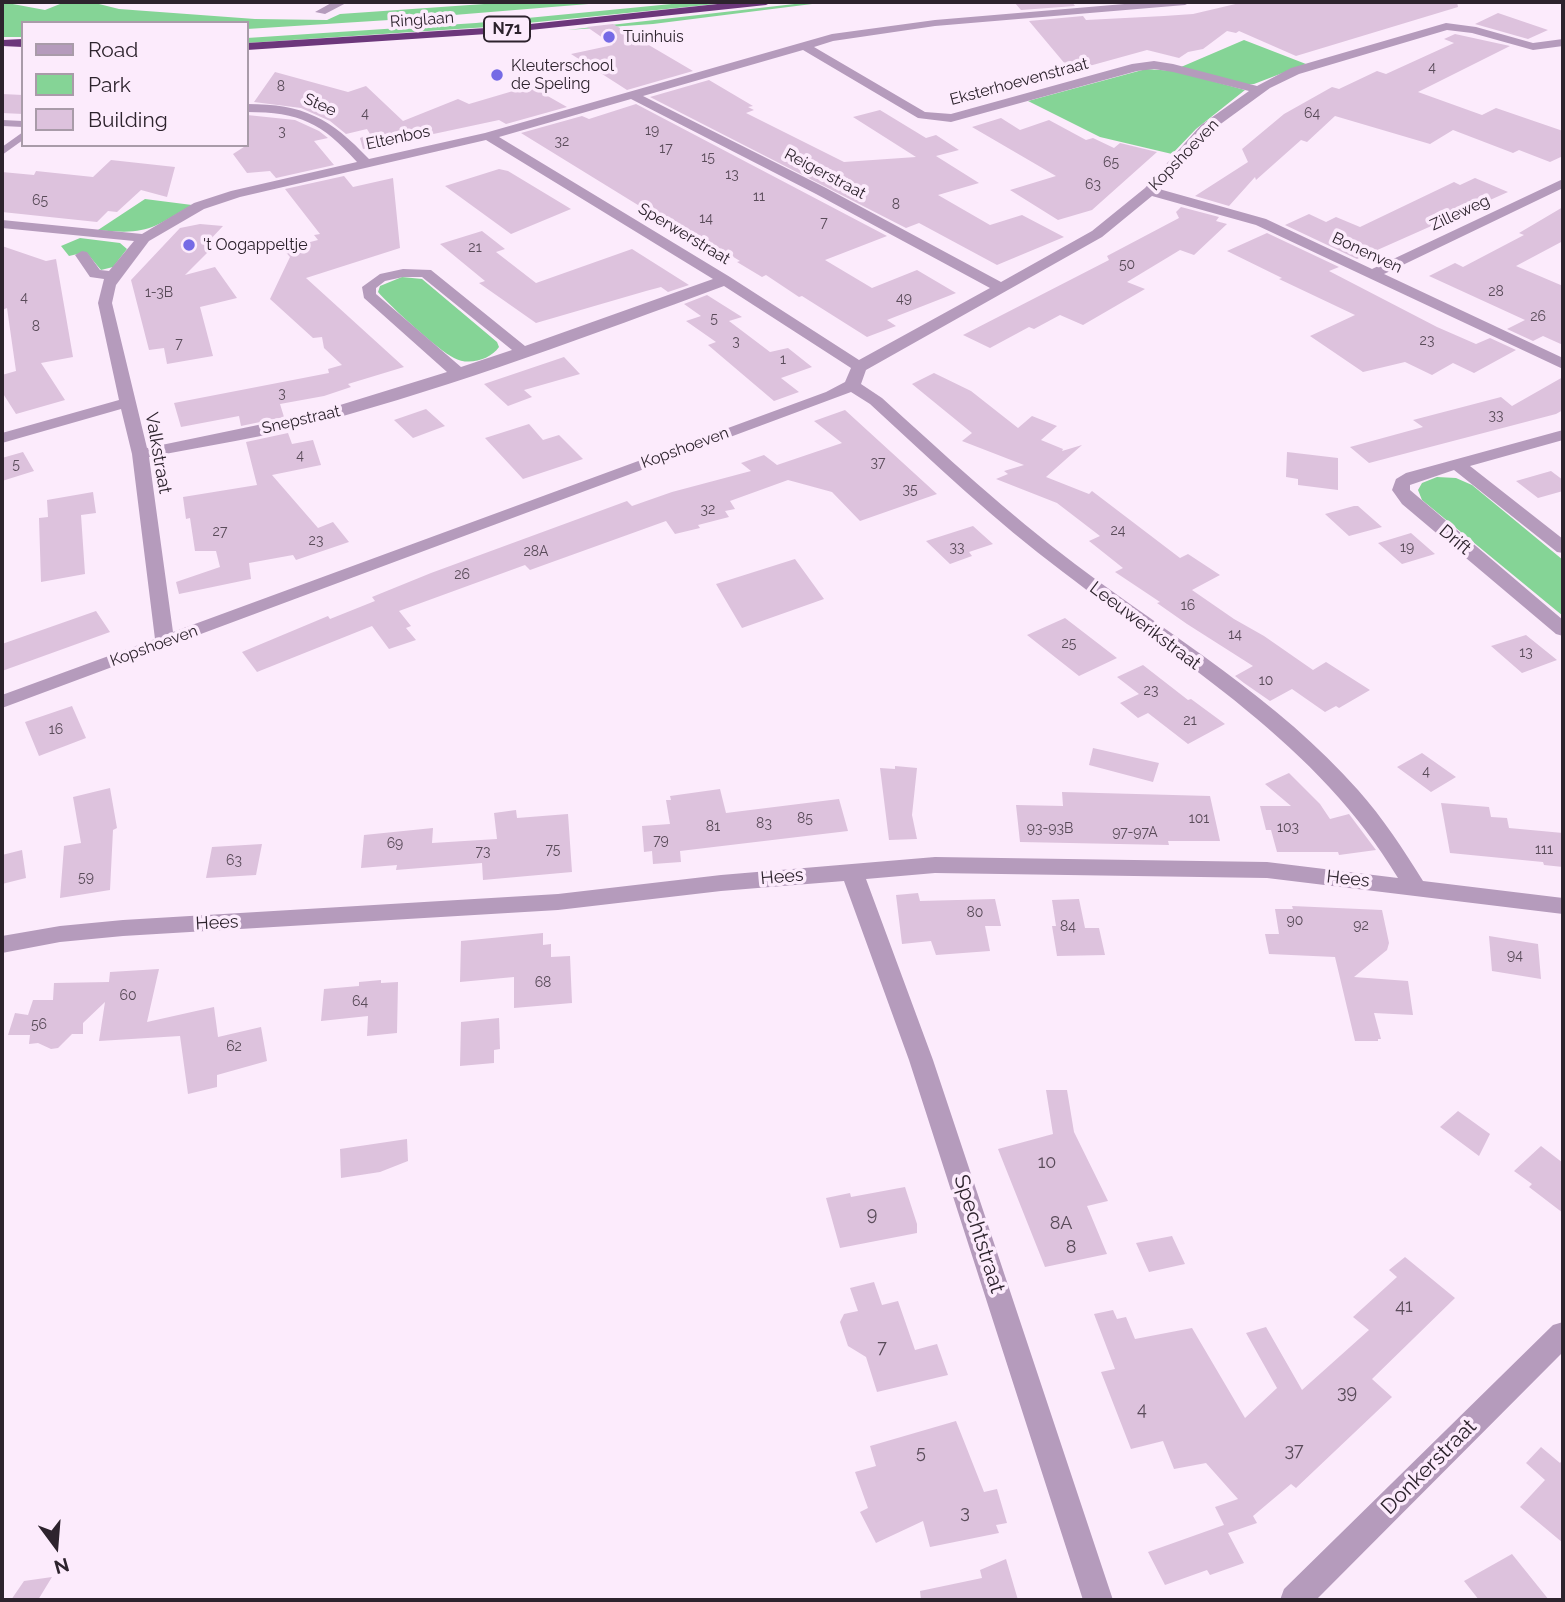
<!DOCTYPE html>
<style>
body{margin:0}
#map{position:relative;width:1565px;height:1602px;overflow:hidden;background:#fcebfc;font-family:Raleway,sans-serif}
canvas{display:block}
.frame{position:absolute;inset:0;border:4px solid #2d232d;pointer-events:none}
.legend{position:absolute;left:21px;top:21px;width:228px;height:126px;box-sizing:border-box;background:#fcebfc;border:2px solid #a99ba9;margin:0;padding:9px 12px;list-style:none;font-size:21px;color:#2d232d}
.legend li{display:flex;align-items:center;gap:14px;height:35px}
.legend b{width:35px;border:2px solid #a99ba9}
.north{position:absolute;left:21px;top:1511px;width:70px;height:70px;-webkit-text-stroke:5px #fcebfc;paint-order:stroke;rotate:164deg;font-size:19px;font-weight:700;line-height:28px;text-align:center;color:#2d232d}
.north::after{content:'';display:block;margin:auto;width:24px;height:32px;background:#2d232d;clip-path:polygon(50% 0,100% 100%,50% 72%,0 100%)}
</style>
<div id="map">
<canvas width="1565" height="1602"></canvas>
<div class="frame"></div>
<ul class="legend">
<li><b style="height:9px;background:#b59bbc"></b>Road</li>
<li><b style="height:19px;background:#85d496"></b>Park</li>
<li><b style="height:19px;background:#ddc2dd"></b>Building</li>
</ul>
<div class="north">N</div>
</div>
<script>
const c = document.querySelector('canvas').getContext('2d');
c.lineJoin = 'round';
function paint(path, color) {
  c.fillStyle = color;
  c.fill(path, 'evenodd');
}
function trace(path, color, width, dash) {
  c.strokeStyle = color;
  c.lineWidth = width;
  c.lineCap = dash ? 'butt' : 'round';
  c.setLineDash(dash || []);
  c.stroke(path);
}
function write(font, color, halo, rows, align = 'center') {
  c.font = font + ' Raleway,sans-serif';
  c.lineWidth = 7;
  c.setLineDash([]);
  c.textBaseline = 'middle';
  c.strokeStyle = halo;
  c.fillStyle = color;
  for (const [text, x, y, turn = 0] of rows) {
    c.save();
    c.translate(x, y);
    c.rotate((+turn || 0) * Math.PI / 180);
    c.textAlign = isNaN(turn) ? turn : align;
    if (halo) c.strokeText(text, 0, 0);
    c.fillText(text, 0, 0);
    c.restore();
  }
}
const green = new Path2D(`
 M2,2L45,10L65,2H91L119,9L255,19L327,20L340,14L513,2H613L405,19L247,29V23H23V37H2Z
 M692,2H736L488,27L247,43V38L476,23Z
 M812,2H828L653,24L567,30Z
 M1244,40L1306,64L1254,84L1245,85L1181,67Z
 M1146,69L1175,71L1245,90L1196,129L1172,154L1100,137L1028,101Z
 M145,199L192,205C151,229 147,235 98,230Z
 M80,238L120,243L127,249L113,267L101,270L86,252L69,256L61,246Z
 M402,277L422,279L497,342L499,347C490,360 468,366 454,358C438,350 390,306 378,292L380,286Z
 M1437,477L1456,478L1472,485L1563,560V616L1422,500L1418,490L1422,483Z`);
const building = new Path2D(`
 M1014,2H1072L1075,6L1021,10Z
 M1244,2H1457L1458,7L1296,56L1239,31L1236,33L1227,31L1203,49L1188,52L1179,58L1147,50L1071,71L1029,21L1083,16L1086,20L1164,16L1193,14Z
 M1498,13L1548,30L1528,39L1475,24Z
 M613,24L693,71L627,90L571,54L613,45L587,27Z
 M1455,34L1510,46L1418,92L1482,115L1496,108L1563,131V156L1550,162L1519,150L1513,153L1453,130L1430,144L1335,116L1307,142L1301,140L1256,180L1255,177L1229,206L1195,196L1248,162L1242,149L1284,114L1332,87L1339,89L1377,71L1386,74L1454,43L1444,39Z
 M275,72L348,92L366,86L403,121L458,99L469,104L530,86L567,107L506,124L499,120L363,149L360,138L370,134L367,129L346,134L330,121L301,108L254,102Z
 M709,80L753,106L748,107L754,110L746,113L844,162L916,157L853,117L880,110L926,138L936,135L959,150L936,156L979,183L938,195L990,225L1022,215L1064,237L997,265L919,223L906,228L650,97Z
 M2,94L23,95V114L2,113Z
 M636,104L887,236L825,260L872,288L917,270L956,293L887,320L896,326L867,337L802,296L799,297L766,275L762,277L737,262L740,261L666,216L659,218L521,133L582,116L589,119Z
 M247,115L295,120L319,131L328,138L314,141L334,165L276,178L270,171L247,173L233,154L247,145Z
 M1001,118L1020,130L1049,120L1086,140L1093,138L1114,148L1120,143L1157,152L1092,210L1058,220L1010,190L1056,176L972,127Z
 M111,160L175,167L167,197L141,190L117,212L108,211L97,222L2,212V172L34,175L36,171L93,177Z
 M499,169L508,171L571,209L511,234L445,186Z
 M344,176L353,187L393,178L400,248L306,278L404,367L348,384L351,387L324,396L280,404L284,417L241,426L239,416L181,427L174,403L329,373L328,369L342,365L324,348L322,337L313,338L270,299L290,257L283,249L318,240L314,235L320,234L285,189Z
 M1475,178L1508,192L1357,259L1285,225L1309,214L1326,222L1336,217L1360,227L1454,182L1460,185Z
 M1181,207L1219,217L1216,221L1227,224L1194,255L1180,250L1127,282L1145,289L1083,325L1060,315L1034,329L1029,327L990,348L963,335L1109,260L1107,256L1179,218L1176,212Z
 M1563,207V241L1516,266L1563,286V345L1543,336L1533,341L1507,329L1525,320L1429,276L1455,263L1463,267L1524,235L1519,233Z
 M200,224L223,226L207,243L216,244L185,275L215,267L237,298L200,307L213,356L167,364L164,348L149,350L131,280L180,228Z
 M482,231L505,249L496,252L536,283L632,249L689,285L668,292L661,287L646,291L536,323L479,283L485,281L440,244Z
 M1267,233L1339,267L1329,271L1437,327L1476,344L1490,338L1516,350L1474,373L1453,363L1432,375L1405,362L1363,372L1310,336L1355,315L1279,279L1282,278L1227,251Z
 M2,246L46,261L56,259L73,357L41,363L65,400L16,414L2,392V375L16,371L7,308L2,310Z
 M707,295L742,317L729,321L770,352L788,348L812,367L781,378L799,392L774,401L708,345L716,342L686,321L701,316L684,304Z
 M564,357L580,374L524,390L532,397L508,406L484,384Z
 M934,373L971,391L1018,428L1032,416L1057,426L1041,440L1063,449L1062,451L1082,445L1046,477L1089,494L1092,491L1180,558L1188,554L1220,575L1192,590L1234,619L1264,636L1313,670L1326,662L1370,690L1339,708L1336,706L1325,712L1292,689L1270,701L1244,683L1235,676L1253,666L1187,624L1157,603L1160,602L1115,572L1123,568L1089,541L1100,536L1057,503L996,479L1008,474L1004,471L1024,465L962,441L972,433L912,384Z
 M1563,377V410L1556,414L1369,463L1350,447L1423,427L1413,420L1501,397L1512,406Z
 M426,409L445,426L413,438L394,420Z
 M845,410L937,494L860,521L832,492L788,480L730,501L735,509L725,511L729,517L698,525L700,528L675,534L666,521L530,570L525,565L399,611L411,626L406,628L416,640L389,649L372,626L257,672L242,652L328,616L330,619L375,601L372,597L431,573L627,501L632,506L672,492L751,471L741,463L764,455L777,465L842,443L814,421Z
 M529,424L543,440L559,435L583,459L523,479L485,438Z
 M288,433L292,444L313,440L321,465L272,475L318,528L333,522L349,542L296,560L293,555L249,563L251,579L179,594L176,582L220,567L216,551H195L190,518L186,519L183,497L257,485L246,442Z
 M23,452L34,471L2,481V458Z
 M1287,452L1338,458V490L1298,485V479L1286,477Z
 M1551,471L1563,480V491L1538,498L1516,481Z
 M93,492L96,513L81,515L85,574L41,582L39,518L48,517L47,500Z
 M1354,506H1358L1382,527L1349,536L1325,514Z
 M973,526L993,544L969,552L972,556L950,564L926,541Z
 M1411,533L1435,554L1402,564L1378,543Z
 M795,559L824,599L742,628L716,584Z
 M96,611L110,632L2,671V644Z
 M1065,618L1117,658L1079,676L1027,635Z
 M1526,635L1557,660L1522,673L1491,646Z
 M1143,665L1188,700L1191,699L1225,724L1188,744L1148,713L1138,718L1120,703L1139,694L1117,677Z
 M72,706L86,738L39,756L25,722Z
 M1093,748L1159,763L1153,782L1089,765Z
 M1422,753L1456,777L1431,792L1397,767Z
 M895,766L917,768L912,815L917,839L889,840L880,768L895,769Z
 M1289,773L1320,804L1330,819L1349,814L1376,850L1339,855L1338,852H1277L1271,830H1266L1260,806H1291L1265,784Z
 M110,788L117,828L113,830L110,890L60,898L64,846L81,843L73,797Z
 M720,789L726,813L839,799L848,831L680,851L681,862L653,864L652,851L644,852L642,826L670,824L666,800H671L670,796Z
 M1062,792L1210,796L1220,841H1168L1169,845L1020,842L1016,805L1063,806Z
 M1441,803L1489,807L1491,817L1507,818L1509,828L1563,833V867L1544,865L1543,862L1450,853Z
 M516,810L517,818L568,814L572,872L483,880L482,863L396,870L397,865L361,868L364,835L433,828L432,843L497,839L494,813Z
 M262,844L256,875L206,878L212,847Z
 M22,850L26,878L2,884V855Z
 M918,893L920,901L995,899L1001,926H985L990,951L936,955L931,941L902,944L896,895Z
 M1079,899L1085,928H1099L1105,955L1057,956L1052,926H1056L1052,900Z
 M1292,906L1382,910L1389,943L1387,950L1354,977L1408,981L1413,1015L1374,1013L1381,1039H1378V1041H1355L1335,957L1269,954L1265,934H1279L1275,909H1293Z
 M543,933V945L551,944V957L570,956L572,1003L514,1008V977L460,982L461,941Z
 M1489,936L1538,944L1541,979L1492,971Z
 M159,969L147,1022L214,1007L218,1037L261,1027L267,1061L217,1075V1087L188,1094L180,1036L99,1041L105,1002L83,1023V1034H72L58,1048L51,1049L38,1043L29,1044L30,1035H8L15,1013L28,1015L33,1000H53L54,983L109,982L110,972Z
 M381,980V983L398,982L397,1033L367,1036L368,1016L321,1021L324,989L359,986V982Z
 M499,1018L500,1049L494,1050V1063L460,1066L461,1022Z
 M1046,1090H1067L1074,1132L1108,1201L1087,1206L1107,1254L1045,1267L998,1149L1053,1134Z
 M1458,1111L1490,1134L1479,1156L1440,1127Z
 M407,1139L408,1161L380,1172L341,1178L340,1149Z
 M1541,1146L1563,1163V1213L1529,1187L1532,1184L1514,1171Z
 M905,1187L917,1224V1233L840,1248L826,1198L850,1193L851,1197Z
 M1172,1236L1185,1264L1149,1272L1136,1243Z
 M1405,1257L1455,1298L1372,1379L1392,1397L1296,1488L1291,1484L1253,1516L1257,1523L1228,1533L1244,1563L1210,1575L1207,1570L1165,1585L1148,1552L1224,1525L1215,1507L1238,1499L1206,1463L1174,1469L1163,1441L1131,1449L1101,1372L1115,1369L1094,1314L1113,1310L1117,1319L1126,1317L1135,1339L1192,1328L1245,1418L1277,1388L1246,1333L1266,1327L1302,1390L1369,1330L1353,1317L1397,1277L1389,1270Z
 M874,1282L882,1305L898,1301L915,1350L937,1344L948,1375L877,1392L866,1357L848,1346L840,1322L844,1314L858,1311L850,1288Z
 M956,1421L984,1492L997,1489L1007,1523L996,1525L999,1533L930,1547L923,1521L876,1543L860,1512L868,1508L855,1472L876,1466L870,1446Z
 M1541,1447L1560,1463L1563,1459V1543L1520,1507L1545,1480L1526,1463Z
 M1512,1554L1549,1600H1479L1464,1581Z
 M1006,1559L1018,1600H921L920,1591L982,1578L980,1570Z
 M52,1577L38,1600H11L24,1581Z`);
const lane = new Path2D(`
 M2,120L23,121V127L2,126Z
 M23,132V140L2,155V147Z`);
const street = new Path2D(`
 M333,2H348L325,14L315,12Z
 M1148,2H1191L1185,5L935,26L833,41L814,47L925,112L951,114L1132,64L1154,61L1173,64L1257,86L1291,68L1446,23L1476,27L1533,43L1563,39V46L1533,50L1472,33L1447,30L1299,74L1270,88L1211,131L1159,189L1266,219L1372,269L1563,179V188L1384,274L1563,358V369L1256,225L1152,196L1102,237L866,370L861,384L882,398C945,455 1007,513 1075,564C1171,636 1279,700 1358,790C1383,818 1403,849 1423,881L1563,898V914L1267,878L935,873L866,879L933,1060L1113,1600H1083L909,1060L844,881L721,891L558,910L123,936L60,942L2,953V936L60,926L123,920L558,894L721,875L935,857L1267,862L1398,878C1319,745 1183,664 1063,572C995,521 933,462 870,404L851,392L2,708V695L155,639L132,454L121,409L2,443V433L119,400L98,303L104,279L90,277L75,255L82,251L87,252L100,270L109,271L134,241L2,228V220L142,234L194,203L231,191L357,162C322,123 300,112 247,112V104C304,104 330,118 369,159L485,133L832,34L935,20ZM803,50L918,118L951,122L1137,71L1154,69L1173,72L1249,91L1201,125L1145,188L1092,231L1001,282L826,188L643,96ZM631,99L816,194L990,288L859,360L730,277L499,137ZM486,140L713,279L525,346L431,270L403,269L380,274L362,287L364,298L447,372L311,414L147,448L112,303L116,285L149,241L204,209L240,197ZM403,277H422L512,350L461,367L376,294V288L385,281ZM724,286L851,368L845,382L826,392L173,632L149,457C206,446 265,437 321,422C458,385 591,335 724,286Z
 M1563,430V440L1470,466L1563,539V553L1557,552L1454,470L1410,485V490L1563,620V636L1556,634L1402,504L1392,490L1396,479L1406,473Z
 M1563,1322V1352L1316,1600H1280L1284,1589L1553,1325Z`);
const highway = new Path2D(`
 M736,2H772L766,5L502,33L247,50V43L502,27Z
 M23,39V47L2,46V40Z`);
const markers = [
 [609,37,7,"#756ae5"],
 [497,75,7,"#756ae5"],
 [189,245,7,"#756ae5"]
];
const numberNames = [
 ["4",1432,68],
 ["8",281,87],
 ["4",365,114],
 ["64",1312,114],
 ["19",652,131],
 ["3",282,132],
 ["32",562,142],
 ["17",666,149],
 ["15",708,158],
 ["65",1111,163],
 ["13",732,175],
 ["63",1093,185],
 ["11",759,197],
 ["65",40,201],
 ["8",896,205],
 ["14",706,219],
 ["7",824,223],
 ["21",475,248],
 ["50",1127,265],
 ["28",1496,292],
 ["1-3B",159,293],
 ["4",24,298],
 ["49",904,299],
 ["26",1538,317],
 ["5",714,319],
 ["8",36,327],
 ["23",1427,341],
 ["3",736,342],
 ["7",179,344],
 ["1",783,360],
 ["3",282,394],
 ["33",1496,416],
 ["4",300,456],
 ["37",878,463],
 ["5",16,465],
 ["35",910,490],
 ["32",708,510],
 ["24",1118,531],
 ["27",220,532],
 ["23",316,541],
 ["33",957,548],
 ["19",1407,548],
 ["28A",536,552],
 ["26",462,575],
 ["16",1188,606],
 ["14",1235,635],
 ["25",1069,644],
 ["13",1526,653],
 ["10",1266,681],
 ["23",1151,691],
 ["21",1190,721],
 ["16",56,730],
 ["4",1426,772],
 ["85",805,819],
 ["101",1199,819],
 ["83",764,824],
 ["81",713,827],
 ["103",1288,828],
 ["93-93B",1050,829],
 ["97-97A",1135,833],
 ["79",661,841],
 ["69",395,844],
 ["75",553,850],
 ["111",1544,850],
 ["73",483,852],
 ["63",234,861],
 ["59",86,878],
 ["80",975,913],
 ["90",1295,921],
 ["92",1361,926],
 ["84",1068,927],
 ["94",1515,956],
 ["68",543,983],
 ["60",128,996],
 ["64",360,1002],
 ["56",39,1025],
 ["62",234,1047]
];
const farStreetnames = [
 ["Ringlaan",422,20,-4],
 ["Eksterhoevenstraat",1019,82,-15],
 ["Stee",320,105,24],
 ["Eltenbos",398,138,-12],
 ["Kopshoeven",1184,155,-46],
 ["Reigerstraat",825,174,28],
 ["Zilleweg",1460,213,-25],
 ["Sperwerstraat",684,234,31],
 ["Bonenven",1367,253,25],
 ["Snepstraat",301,420,-13],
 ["Kopshoeven",685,448,-20],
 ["Kopshoeven",154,646,-20]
];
const shields = [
 [507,29,46]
];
const shieldNames = [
 ["N71",507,29]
];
const farPoinames = [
 ["Tuinhuis",623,37],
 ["Kleuterschool",511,66],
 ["de Speling",511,84],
 ["'t Oogappeltje",203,245]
];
const streetNames = [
 ["Valkstraat",158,453,80],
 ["Drift",1455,540,40],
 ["Leeuwerikstraat",1145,626,37],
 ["Hees",782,877,-5],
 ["Hees",1348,879,6],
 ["Hees",217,923,-3]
];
const nearNumbernames = [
 ["10",1047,1163],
 ["9",872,1215],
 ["8A",1061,1224],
 ["8",1071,1248],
 ["41",1404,1307],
 ["7",882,1348],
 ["39",1347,1393],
 ["4",1142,1410],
 ["37",1294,1451],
 ["5",921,1453],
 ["3",965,1513]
];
const nearStreetnames = [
 ["Spechtstraat",979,1234,72],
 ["Donkerstraat",1429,1467,-45]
];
paint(green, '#85d496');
paint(building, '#ddc2dd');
paint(lane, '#b59bbc');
paint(street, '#b59bbc');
paint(highway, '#6c377b');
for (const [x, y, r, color] of markers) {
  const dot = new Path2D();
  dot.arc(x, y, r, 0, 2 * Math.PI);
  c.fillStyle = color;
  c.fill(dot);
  trace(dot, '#fcebfc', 2.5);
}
write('14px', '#594b59', null, numberNames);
write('16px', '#2d232d', '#fcebfc', farStreetnames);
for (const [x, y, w] of shields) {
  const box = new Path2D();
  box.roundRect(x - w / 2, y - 12.5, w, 25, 5);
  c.fillStyle = '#fcebfc';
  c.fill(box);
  trace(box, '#2d232d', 2);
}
write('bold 16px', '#2d232d', null, shieldNames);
write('16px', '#2d232d', '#fcebfc', farPoinames, 'left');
write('18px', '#2d232d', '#fcebfc', streetNames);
write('18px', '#594b59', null, nearNumbernames);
write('21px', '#2d232d', '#fcebfc', nearStreetnames);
</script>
